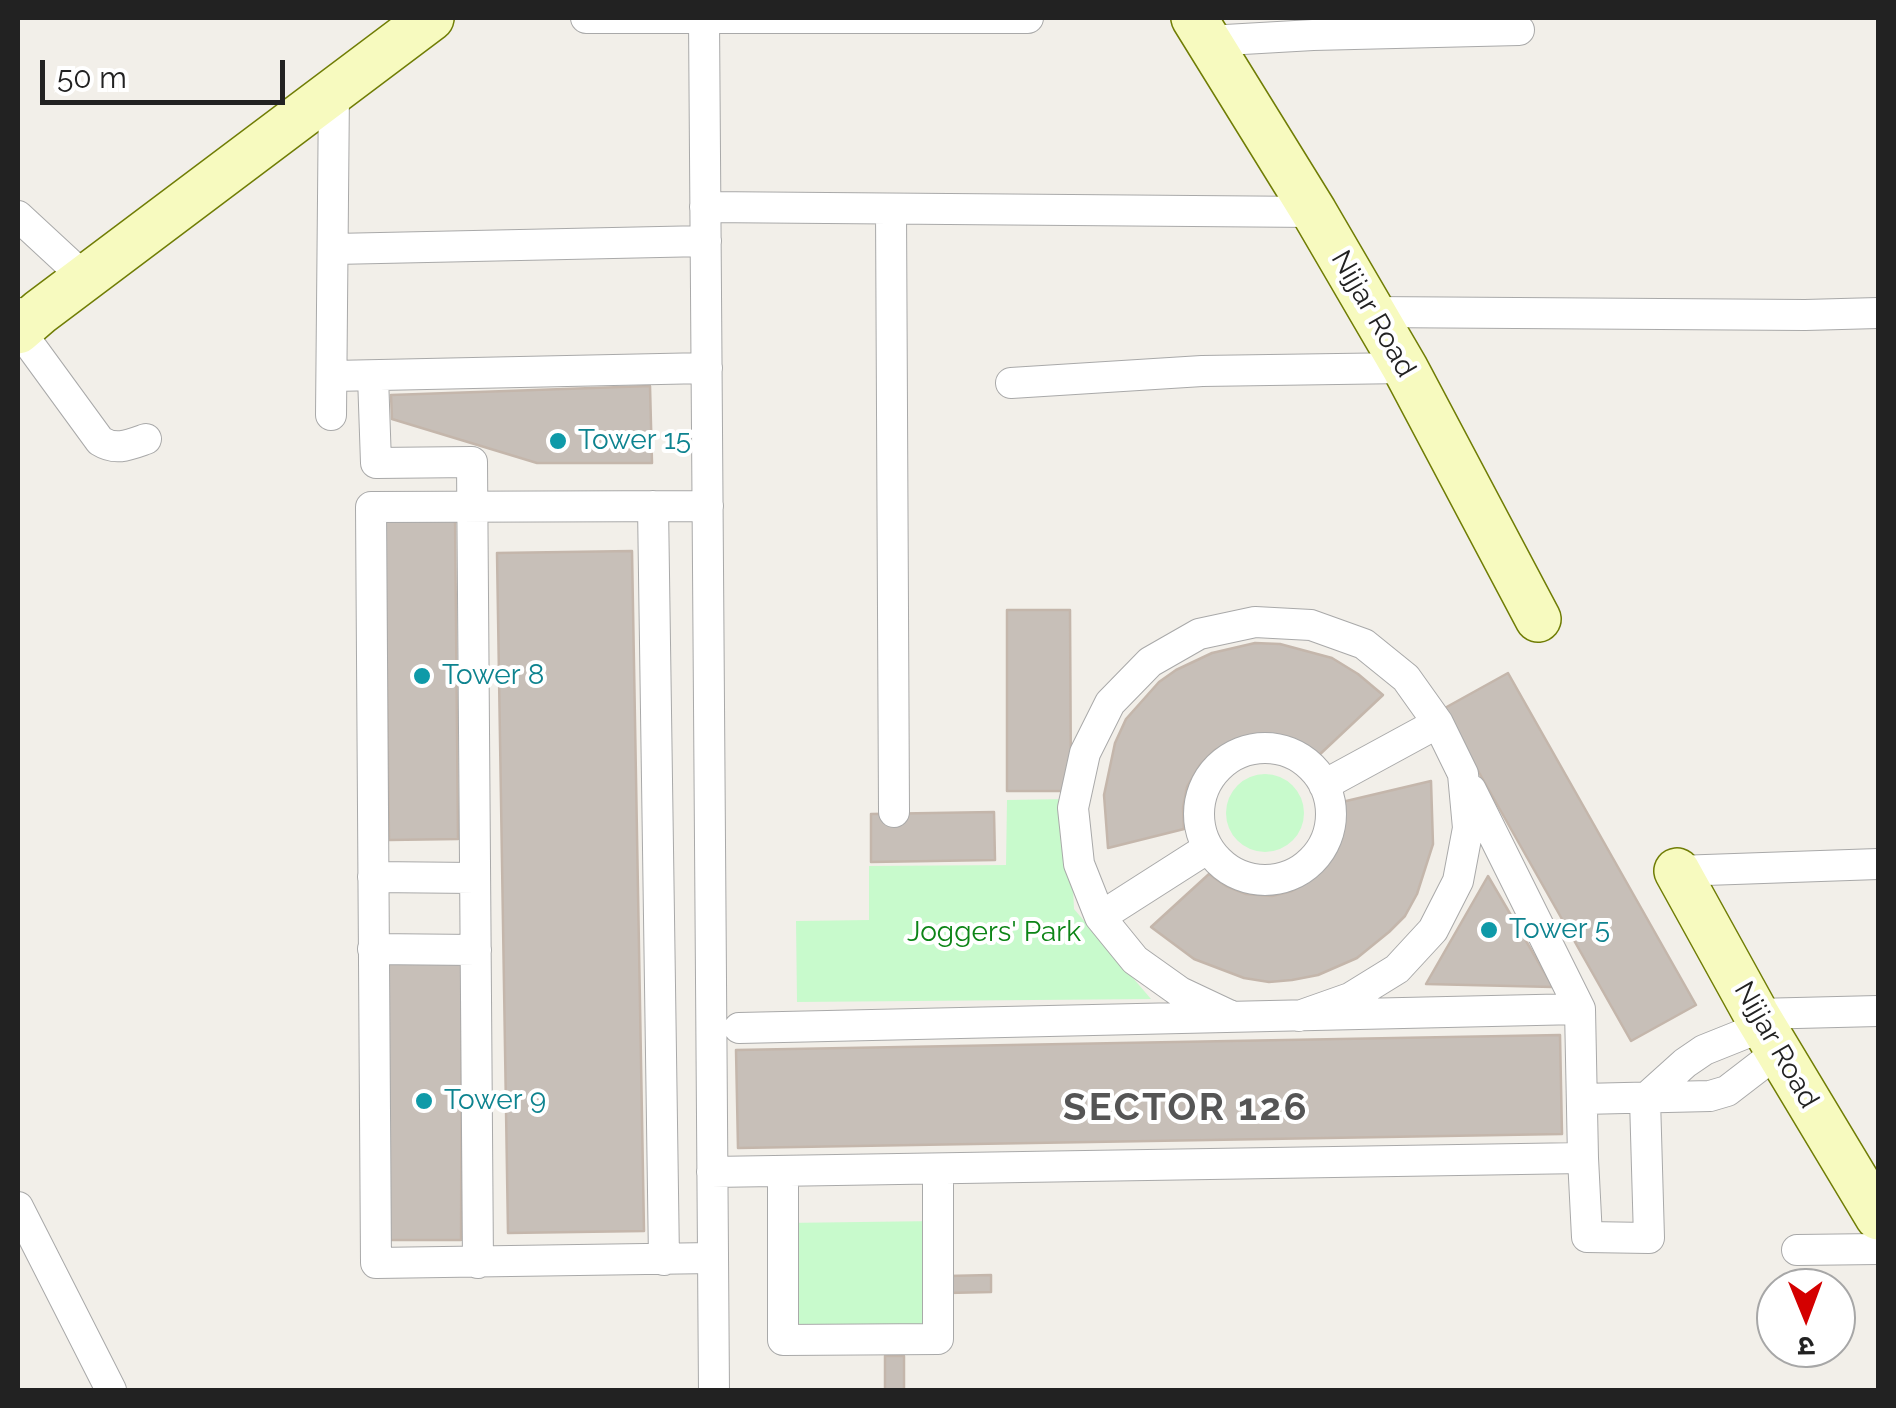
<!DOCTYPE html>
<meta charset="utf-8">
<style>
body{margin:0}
#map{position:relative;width:1896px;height:1408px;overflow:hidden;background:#f2efe9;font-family:Raleway,"Noto Sans Devanagari",sans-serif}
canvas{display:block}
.frame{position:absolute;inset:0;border:20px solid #222;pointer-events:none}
.north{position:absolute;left:1756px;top:1268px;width:100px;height:100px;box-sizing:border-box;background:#fff;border:2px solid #a7a7a7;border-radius:50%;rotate:179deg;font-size:28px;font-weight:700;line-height:40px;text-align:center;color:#222}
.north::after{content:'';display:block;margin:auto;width:35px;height:45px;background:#d40000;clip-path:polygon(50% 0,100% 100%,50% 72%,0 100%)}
.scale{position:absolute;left:40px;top:60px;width:245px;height:45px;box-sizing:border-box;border:5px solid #222;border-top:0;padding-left:12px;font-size:30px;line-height:35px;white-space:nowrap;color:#222;-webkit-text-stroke:8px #fff;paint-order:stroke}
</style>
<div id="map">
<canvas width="1896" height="1408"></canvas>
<div class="frame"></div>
<div class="north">उ</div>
<div class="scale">50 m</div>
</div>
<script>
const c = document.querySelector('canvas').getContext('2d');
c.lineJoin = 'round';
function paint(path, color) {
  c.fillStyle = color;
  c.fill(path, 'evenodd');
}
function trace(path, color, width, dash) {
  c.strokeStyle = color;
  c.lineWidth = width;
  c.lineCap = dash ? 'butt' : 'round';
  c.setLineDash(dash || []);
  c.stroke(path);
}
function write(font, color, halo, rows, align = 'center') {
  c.font = font + ' Raleway,sans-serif';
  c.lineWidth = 8;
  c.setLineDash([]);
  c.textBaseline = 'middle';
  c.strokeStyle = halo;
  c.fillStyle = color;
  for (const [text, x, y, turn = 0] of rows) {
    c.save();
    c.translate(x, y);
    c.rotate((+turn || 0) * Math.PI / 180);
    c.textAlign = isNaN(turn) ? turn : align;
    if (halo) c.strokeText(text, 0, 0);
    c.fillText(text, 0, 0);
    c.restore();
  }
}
const park = new Path2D(`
 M1226 813a39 39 0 1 1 78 0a39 39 0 1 1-78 0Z
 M1069,799L1074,909L1151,999L797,1002L796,921L869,920V866L1006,865L1007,800Z
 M938,1221V1339L783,1340V1223Z`);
const building = new Path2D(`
 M650,386L652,463H537L392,419L391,395Z
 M455,513L458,839L389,840L385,514Z
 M632,551L644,1231L508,1233L497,553Z
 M1007,610H1070L1071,791H1007Z
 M1255,643L1280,644L1332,658L1358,674L1383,695L1317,757L1302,745L1283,737L1255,735L1234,741L1215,750L1200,765L1187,787L1183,808L1184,829L1108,848L1104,795L1115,743L1126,719L1159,682L1176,670L1212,653Z
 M1508,673L1696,1005L1631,1041L1443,709Z
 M1431,781L1433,844L1417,894L1405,916L1389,932L1357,958L1318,975L1292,980L1269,982L1244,978L1194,959L1151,927L1209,874L1226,886L1246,894L1272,896L1292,891L1310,880L1326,865L1340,841L1343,821L1342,802Z
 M994,812L995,860L871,862V814Z
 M1488,876L1553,987L1426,984Z
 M386,963H462L461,1240H385Z
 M1560,1035L1562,1134L738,1148L736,1050Z
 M991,1275V1292L947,1293V1276Z
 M885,1356H904V1390H885Z`);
const street = new Path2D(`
 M586,18H1028
 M704,18L714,1390
 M1208,41L1313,35L1519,30
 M705,207L1314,212
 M891,209L894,812
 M18,216L85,278
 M334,249L706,241
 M1372,312L1805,315L1878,313
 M18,313L19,330L100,441C116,451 129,445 146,439
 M333,376L707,368
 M373,376L376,463L472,462L478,1263
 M1011,383L1202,371L1405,368
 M331,415L334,90
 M653,506L664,1260
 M708,506L371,507L376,1263L713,1258
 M1199 814a66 66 0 1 1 132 0a66 66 0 1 1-132 0Z
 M1324,785L1438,723
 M1471,790L1580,1009L1583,1158L1587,1237L1649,1238L1645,1099L1685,1063L1704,1050L1764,1026
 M1677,871L1878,864
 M373,877L475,878
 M1100,917L1208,848
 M373,949L476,950
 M1756,1014L1878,1011
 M1233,1017L1180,992L1135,960L1100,917L1079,864L1073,808L1085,753L1110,703L1150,662L1199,634L1255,622L1311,625L1364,644L1406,678L1438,723L1463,774L1468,828L1458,881L1433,930L1397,969L1350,998L1299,1016
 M739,1028L1580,1009
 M1582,1099L1710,1096L1727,1091L1779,1051
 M712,1172L1583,1158
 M783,1172V1340L938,1339V1169
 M18,1207L111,1390
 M1797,1250L1878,1249`);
const secondary = new Path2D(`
 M1194,18L1314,212L1405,368L1538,619
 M18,331L40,312L431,18
 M1677,871L1756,1014L1878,1217`);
const markers = [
 [558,441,10,"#0f9aa8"],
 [422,676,10,"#0f9aa8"],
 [1489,930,10,"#0f9aa8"],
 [424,1101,10,"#0f9aa8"]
];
const streetNames = [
 ["Nijjar Road",1373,314,60],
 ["Nijjar Road",1776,1045,60]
];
const cultureNames = [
 ["Tower 15",578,441],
 ["Tower 8",442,676],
 ["Tower 5",1509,930],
 ["Tower 9",444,1101]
];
const parkNames = [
 ["Joggers' Park",994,933]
];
const districtNames = [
 ["SECTOR 126",1186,1109]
];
paint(park, '#c8facc');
paint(building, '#c7bfb8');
trace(building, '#c4b6ab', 2.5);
trace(street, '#a9a9a9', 32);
trace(secondary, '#707d05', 48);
trace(street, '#fff', 30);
trace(secondary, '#f7fabf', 45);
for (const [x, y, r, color] of markers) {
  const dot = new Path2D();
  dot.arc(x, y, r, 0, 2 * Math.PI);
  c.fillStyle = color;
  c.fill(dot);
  trace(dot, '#fff', 4);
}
write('28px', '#222', '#fff', streetNames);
write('28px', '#0d838f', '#fff', cultureNames, 'left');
write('28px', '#0c8416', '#fff', parkNames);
c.letterSpacing = '2.5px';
write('bold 38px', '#555', '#fff', districtNames);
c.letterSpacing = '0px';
</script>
